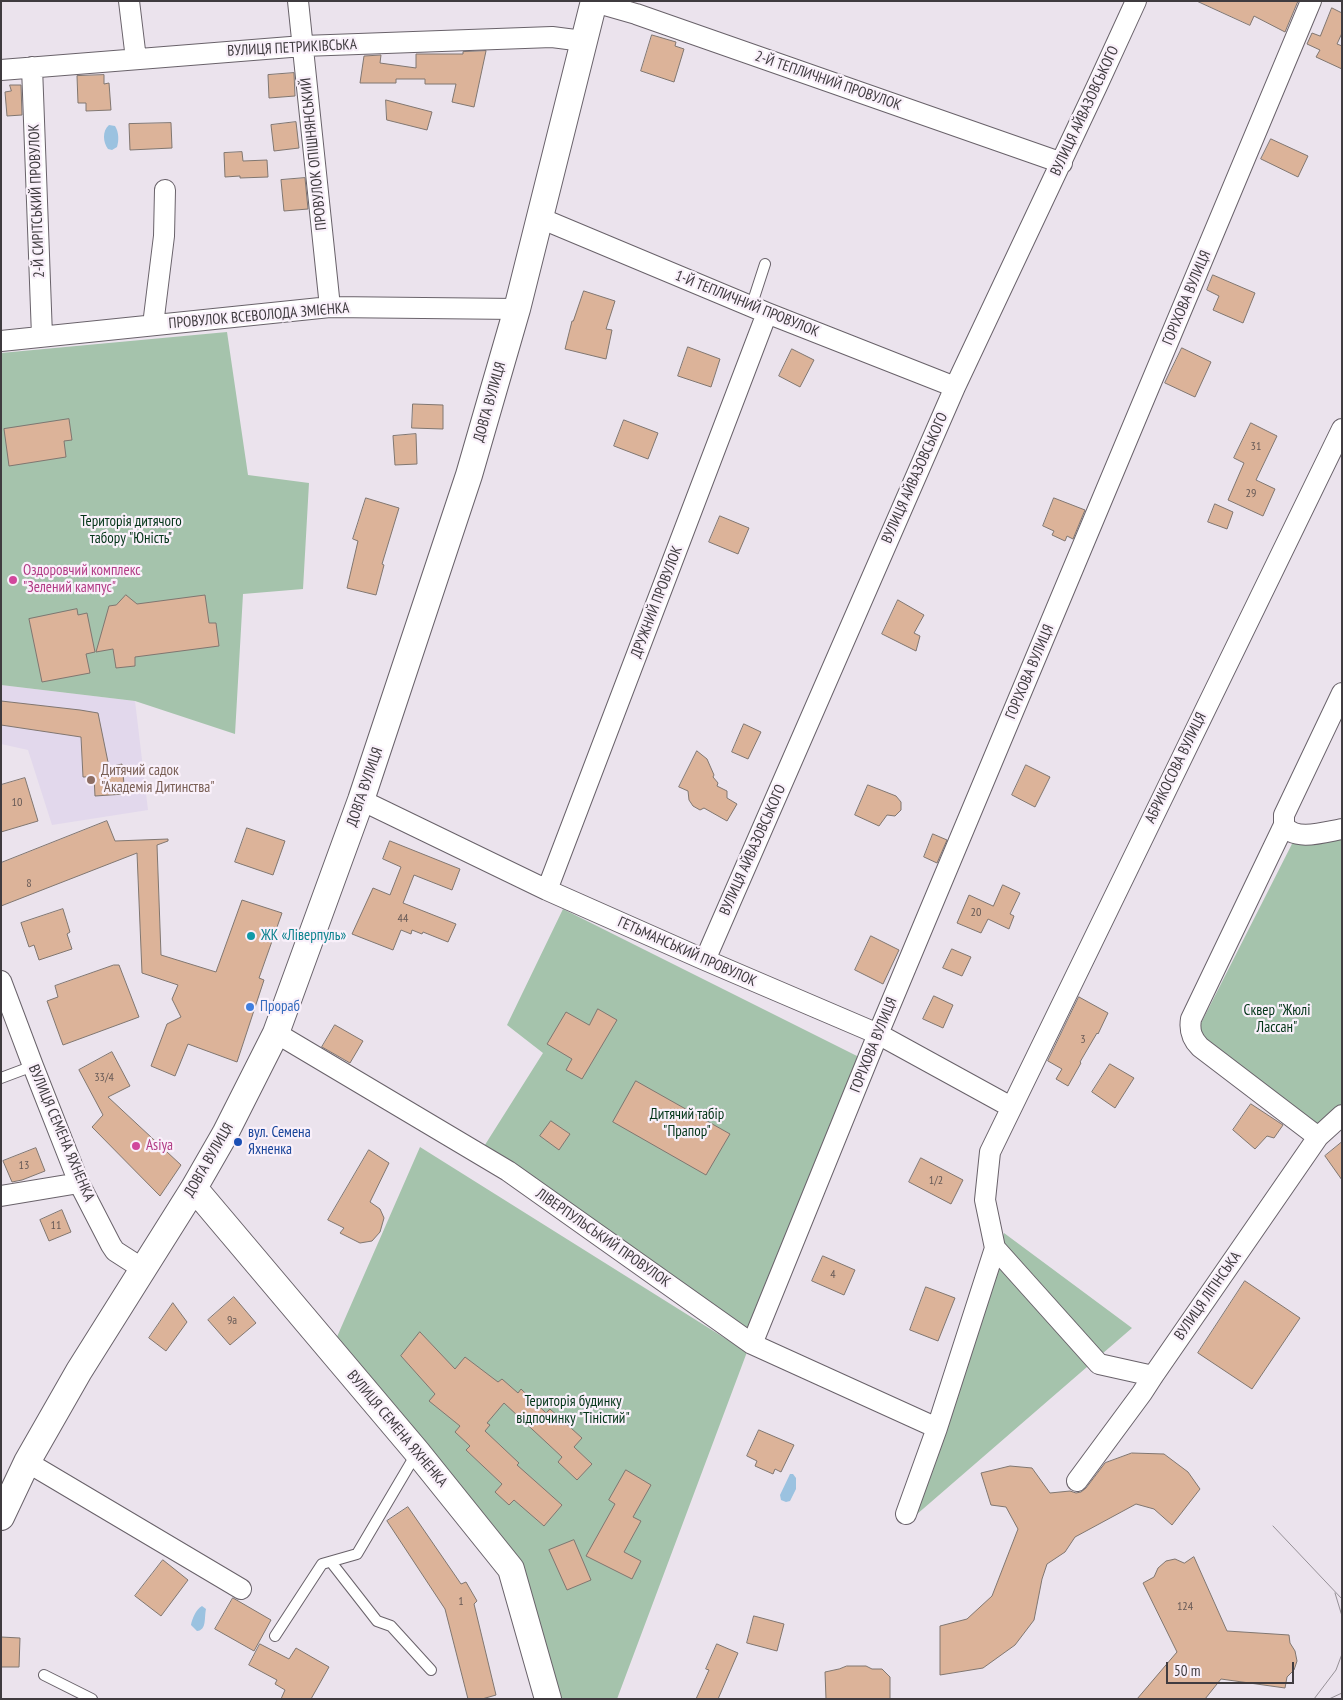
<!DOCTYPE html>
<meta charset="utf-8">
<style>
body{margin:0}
#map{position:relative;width:1343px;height:1700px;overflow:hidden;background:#ebe3ed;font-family:"PT Sans Narrow",sans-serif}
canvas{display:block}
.frame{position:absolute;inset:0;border:2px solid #3f3b3f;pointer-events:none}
.scale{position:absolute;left:1166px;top:1662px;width:128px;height:22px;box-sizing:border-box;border:2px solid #3f3b3f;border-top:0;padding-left:6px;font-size:15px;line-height:18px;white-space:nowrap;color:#3f3b3f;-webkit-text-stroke:4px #f9f0fa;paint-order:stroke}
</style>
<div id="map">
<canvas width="1343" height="1700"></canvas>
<div class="frame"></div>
<div class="scale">50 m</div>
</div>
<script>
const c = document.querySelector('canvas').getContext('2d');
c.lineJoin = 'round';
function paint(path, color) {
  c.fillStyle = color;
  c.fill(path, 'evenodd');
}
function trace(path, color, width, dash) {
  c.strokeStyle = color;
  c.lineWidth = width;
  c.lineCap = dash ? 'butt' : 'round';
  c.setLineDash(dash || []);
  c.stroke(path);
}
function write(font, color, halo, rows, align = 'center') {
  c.font = font + ' "PT Sans Narrow",sans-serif';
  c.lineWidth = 4.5;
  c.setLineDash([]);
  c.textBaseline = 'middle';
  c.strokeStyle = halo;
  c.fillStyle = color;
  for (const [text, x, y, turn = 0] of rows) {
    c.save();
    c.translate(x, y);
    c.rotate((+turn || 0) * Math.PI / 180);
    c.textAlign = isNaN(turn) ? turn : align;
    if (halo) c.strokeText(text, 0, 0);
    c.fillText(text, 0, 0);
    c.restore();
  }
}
const education = new Path2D(`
 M1,685L135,701L148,810L52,825L28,750L1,744Z`);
const green = new Path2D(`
 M227,332L248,475L309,483L303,589L243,594L235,734L135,701L1,685V353Z
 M1342,831V1108L1320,1128L1192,1041L1296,836Z
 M563,909L861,1058L749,1334L483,1148L543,1053L507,1025Z
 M420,1147L747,1352L617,1699H555L517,1566L333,1346Z
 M1004,1233L1132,1328L916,1515Z`);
const water = new Path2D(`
 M109,125L115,126C119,132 119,141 117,147L112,150L108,149C103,142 102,131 109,125Z
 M790,1474H793L796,1478V1489L790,1501L786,1502L781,1500L780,1495Z
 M202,1606L206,1609C204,1618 207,1630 197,1631L191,1625C192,1619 196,1609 202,1606Z`);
const building = new Path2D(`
 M1197,1H1298L1285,32L1254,16L1250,25Z
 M1332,8L1342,13V33L1337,44L1342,46V69L1316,57L1320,50L1307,44L1312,33L1320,36Z
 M652,35L676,42L675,46L684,49L674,82L641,71Z
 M486,51L474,107L452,102L456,84H425V79H396V83H360L364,56L381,55L380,63L416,68V54H463V52Z
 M294,73L295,96L269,98L268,75Z
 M104,75V84L109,83L111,110L86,111V103H78L77,76Z
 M10,85H21L22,115L7,116L5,92L11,91Z
 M386,100L432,112L427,130L387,120Z
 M296,122L299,148L274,151L271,125Z
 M171,123L172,148L130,150L129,124Z
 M1271,139L1308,156L1298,177L1261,159Z
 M242,152L243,161L267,160L268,177L240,178V176L225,177L224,153Z
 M305,178L308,209L284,211L281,180Z
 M1213,275L1255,293L1243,323L1213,310L1219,296L1207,290Z
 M584,291L615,301L606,329L612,330L606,359L565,349L572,321H573Z
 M688,347L720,359L711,387L678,376Z
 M1182,348L1211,362L1195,397L1165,383Z
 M792,349L814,360L800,387L779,376Z
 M413,404L443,405V429L412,428Z
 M69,419L72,440L64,441L66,457L9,466L4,429Z
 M624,420L658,433L648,459L614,446Z
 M1251,423L1277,436L1256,480L1275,489L1263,516L1228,500L1244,463L1234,458Z
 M416,434L417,464L395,465L393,436Z
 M366,498L399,508L382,564L384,565L376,595L347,588L358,541L353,539Z
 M1054,498L1085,510L1073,539L1067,536L1065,541L1052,535L1054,531L1043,526Z
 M1215,504L1233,512L1227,529L1208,522Z
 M720,516L749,528L738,554L709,542Z
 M126,595L137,604L205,595L209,623H216L219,646L135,657V666L116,668L113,649L96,652L109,606L116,605Z
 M898,600L924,615L914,633L920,636L916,651L882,634Z
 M77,609L78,615L87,613L95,652L86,654L90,673L42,682L29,619Z
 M1,701L80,710L98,713L109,767L122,764L125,794L95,796L94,777H83L81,737L1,725Z
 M744,724L761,732L748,759L732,752Z
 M697,751L707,759L714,775L713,777L718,783L717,786L727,791V798L737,804L727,821L704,808L700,810L693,806L689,800L688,791L679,787Z
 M1026,765L1050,777L1035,807L1012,795Z
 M25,778L38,821L1,832V785Z
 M868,785L896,796L901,802V810L895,816L887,815L879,826L855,815Z
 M107,821L115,841L168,839V841L157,845L161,955L216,972L242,900L282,913L259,978L264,980L237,1062L188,1044L175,1076L151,1066L167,1024L181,1017L172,999L178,985L142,973L137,853L1,906V863Z
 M247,828L285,841L273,875L235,862Z
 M933,834L947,840L937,863L924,857Z
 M390,841L460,869L452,890L414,875L403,903L456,924L448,942L423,932L422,934L412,930L411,934L401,930L393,950L352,934L373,888L390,895L401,867L383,859Z
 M1003,885L1020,893L1010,914L1014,916L1009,929L988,919L981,933L957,923L969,895L993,906Z
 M63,909L70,932L67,934L72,949L39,960L34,945L29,947L21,923Z
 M871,936L899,950L883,984L855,970Z
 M952,949L971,957L962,976L943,968Z
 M114,965H119L139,1017L63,1045L47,1001L58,997L55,986Z
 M934,996L953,1005L943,1028L923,1019Z
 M1079,997L1108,1013L1098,1034L1097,1033L1080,1062L1081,1063L1068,1086L1056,1079L1062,1069L1048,1061Z
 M598,1009L617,1020L582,1079L566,1070L572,1059L547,1044L566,1012L589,1025Z
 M335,1025L363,1041L350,1063L322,1047Z
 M112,1052L130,1086L108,1097L181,1165L160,1196L92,1127L103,1115L79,1070Z
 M1110,1064L1134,1078L1115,1108L1092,1092Z
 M636,1081L730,1134L706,1175L613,1122Z
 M1251,1104L1283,1125L1274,1138L1267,1136L1255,1149L1233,1130Z
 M551,1121L570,1134L559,1150L540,1136Z
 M1342,1142V1180L1325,1156Z
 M36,1148L45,1171L22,1180L12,1182L3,1161Z
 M369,1150L389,1163L370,1202L380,1209L384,1218L380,1232L372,1241L360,1243L340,1233L344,1228L328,1220Z
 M921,1158L963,1180L951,1204L909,1182Z
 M62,1210L71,1232L49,1241L40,1220Z
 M823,1256L855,1270L844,1295L812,1281Z
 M1245,1281L1300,1318L1252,1389L1198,1353Z
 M926,1287L955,1298L938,1341L910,1330Z
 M234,1297L256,1323L230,1345L208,1320Z
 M173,1303L187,1322L166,1351L149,1338Z
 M420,1332L455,1369L465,1357L498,1382L502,1379L518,1393L521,1389L546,1413L550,1409L582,1438L574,1447L592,1464L577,1480L558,1462L562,1457L504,1403L487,1423L490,1425L485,1431L519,1463L517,1465L562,1505L544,1526L514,1500L509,1505L495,1492L502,1484L466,1450L470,1446L455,1432L460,1426L429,1401L435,1394L401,1356Z
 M759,1430L794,1445L781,1472L775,1469L773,1474L755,1466L757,1461L747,1456Z
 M1132,1453L1164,1454L1188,1472L1200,1489L1172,1525L1154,1509L1136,1504L1075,1537L1065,1552L1047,1564L1042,1579L1034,1620L1015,1645L983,1668L940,1675V1626L967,1619L992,1596L1018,1529L1006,1507L991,1505L981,1473L1010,1466L1032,1468L1050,1493L1070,1491L1076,1493L1081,1492L1086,1488L1105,1463Z
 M626,1470L651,1485L633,1517L641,1521L624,1552L641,1561L632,1579L586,1556L615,1504L609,1500Z
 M408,1507L461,1584L466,1582L477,1601L474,1604L496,1695L482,1699H468L445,1609L387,1521Z
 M574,1540L591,1580L567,1590L549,1550Z
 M1194,1557L1227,1631L1289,1635L1290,1643L1295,1651L1297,1661L1294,1670L1287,1677L1285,1688L1221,1679L1205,1699H1137L1177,1652L1143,1583L1154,1577L1158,1568L1166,1561L1175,1559L1184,1563Z
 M163,1560L188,1580L161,1616L135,1596Z
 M233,1598L271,1620L254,1651L215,1629Z
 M754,1616L784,1624L777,1651L747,1643Z
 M1,1637L20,1638L19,1667H1Z
 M260,1644L289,1659L296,1648L329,1667L311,1699H281L285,1690L275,1684L277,1680L249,1665Z
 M717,1644L738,1653L718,1699H696L709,1670L706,1669Z
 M847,1666H866L872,1669H882L890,1677V1699H826L825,1672L839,1669Z`);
const service = new Path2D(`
 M751,307L765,264
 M1,1078L33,1066
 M331,1562L377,1621L391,1626L431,1670
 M275,1636L322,1564L357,1554L416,1454
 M44,1675L92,1699`);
const minor = new Path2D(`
 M129,1L136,59
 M298,1L330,307
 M594,2L636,14L1062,163
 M32,67L42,336
 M1,70L303,46L552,37L583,41
 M540,218L767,313L955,387
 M153,325L164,236L165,190
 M1,341L330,307L517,309
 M361,800L547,890L705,960L878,1034L1011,1107
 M1284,825L1191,1019C1189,1031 1192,1039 1200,1047L1318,1137
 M1284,825V815L1342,693
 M1284,825C1294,842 1325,832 1342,829
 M547,890L767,313
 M705,960L955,387L1097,86L1136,1
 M1,981L33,1066L79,1183L111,1245L115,1251L143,1269
 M276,1033L508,1171L752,1344L937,1428
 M1,1196L79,1183
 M752,1344L878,1034L1311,1
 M1153,1376L1099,1364L995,1248L985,1200L990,1152L1342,429
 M27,1462L241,1589
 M1077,1481L1142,1393L1153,1376L1318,1137L1342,1115
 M906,1514L937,1428L995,1248`);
const tertiary = new Path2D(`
 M194,1188L417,1452L511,1569L548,1699
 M1,1517L27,1462L79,1371L194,1188L225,1134L276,1033L361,800L469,475L517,309L594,1`);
const tram = new Path2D(`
 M1273,1526L1342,1599
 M1335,1593L1342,1616
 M1314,1699L1336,1670L1342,1654
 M1329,1699L1342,1693`);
const markers = [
 [13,580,5,"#d1479c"],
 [91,780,5,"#8d6e63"],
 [251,936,5,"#0f9aa8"],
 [250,1007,5,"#3f7fe0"],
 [238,1142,5,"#1a4fb4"],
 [136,1146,5,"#d1479c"]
];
const numberNames = [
 ["31",1256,447],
 ["29",1251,494],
 ["10",17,803],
 ["8",29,884],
 ["20",976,913],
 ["44",403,919],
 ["3",1083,1040],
 ["33/4",104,1078],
 ["13",24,1166],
 ["1/2",936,1181],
 ["11",56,1226],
 ["4",833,1275],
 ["9а",232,1321],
 ["1",461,1602],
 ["124",1185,1607]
];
const streetNames = [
 ["ВУЛИЦЯ ПЕТРИКІВСЬКА",292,48,-3],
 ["2-Й ТЕПЛИЧНИЙ ПРОВУЛОК",828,81,19],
 ["ВУЛИЦЯ АЙВАЗОВСЬКОГО",1085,111,-65],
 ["ПРОВУЛОК ОПІШНЯНСЬКИЙ",314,154,-96],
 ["2-Й СИРІТСЬКИЙ ПРОВУЛОК",37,201,-92],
 ["ГОРІХОВА ВУЛИЦЯ",1187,298,-67],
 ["1-Й ТЕПЛИЧНИЙ ПРОВУЛОК",747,304,22],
 ["ПРОВУЛОК ВСЕВОЛОДА ЗМІЄНКА",259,316,-5],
 ["ДОВГА ВУЛИЦЯ",490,402,-74],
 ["ВУЛИЦЯ АЙВАЗОВСЬКОГО",915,478,-66],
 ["ДРУЖНИЙ ПРОВУЛОК",657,602,-69],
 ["ГОРІХОВА ВУЛИЦЯ",1030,672,-67],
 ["АБРИКОСОВА ВУЛИЦЯ",1176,768,-64],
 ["ДОВГА ВУЛИЦЯ",365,787,-71],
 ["ВУЛИЦЯ АЙВАЗОВСЬКОГО",753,850,-66],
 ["ГЕТЬМАНСЬКИЙ ПРОВУЛОК",687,952,24],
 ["ГОРІХОВА ВУЛИЦЯ",874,1045,-68],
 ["ВУЛИЦЯ СЕМЕНА ЯХНЕНКА",61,1133,67],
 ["ДОВГА ВУЛИЦЯ",209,1160,-60],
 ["ЛІВЕРПУЛЬСЬКИЙ ПРОВУЛОК",603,1238,35],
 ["ВУЛИЦЯ ЛІГІНСЬКА",1208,1296,-55],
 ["ВУЛИЦЯ СЕМЕНА ЯХНЕНКА",397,1429,50]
];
const parkNames = [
 ["Територія дитячого",131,522],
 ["табору \"Юність\"",131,539],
 ["Сквер \"Жюлі",1277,1011],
 ["Лассан\"",1277,1028],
 ["Дитячий табір",687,1115],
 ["\"Прапор\"",687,1132],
 ["Територія будинку",573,1402],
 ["відпочинку \"Тіністий\"",573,1419]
];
const hotelNames = [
 ["Оздоровчий комплекс",23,571],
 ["\"Зелений кампус\"",23,588],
 ["Asiya",146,1146]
];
const educationNames = [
 ["Дитячий садок",101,771],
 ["\"Академія Дитинства\"",101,788]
];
const cultureNames = [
 ["ЖК «Ліверпуль»",261,936]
];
const shopNames = [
 ["Прораб",260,1007]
];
const transitNames = [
 ["вул. Семена",248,1133],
 ["Яхненка",248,1150]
];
paint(education, '#e2d8ec');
paint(green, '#a5c3ac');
paint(water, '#9bc2e0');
paint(building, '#dcb399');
trace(building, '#807670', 1);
trace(service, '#69626a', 12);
trace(minor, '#69626a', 22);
trace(tertiary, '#69626a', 28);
trace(service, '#fff', 10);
trace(minor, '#fff', 20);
trace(tertiary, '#fff', 26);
trace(tram, '#969097', 1);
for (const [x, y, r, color] of markers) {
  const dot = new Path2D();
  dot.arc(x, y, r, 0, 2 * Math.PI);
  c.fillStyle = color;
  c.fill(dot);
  trace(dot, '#f9f0fa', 2);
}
write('12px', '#665956', null, numberNames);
write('15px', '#3f3b3f', '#f9f0fa', streetNames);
write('15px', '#023417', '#f9f0fa', parkNames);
write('15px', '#b23c85', '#f9f0fa', hotelNames, 'left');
write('15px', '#785e54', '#f9f0fa', educationNames, 'left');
write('15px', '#0d838f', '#f9f0fa', cultureNames, 'left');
write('15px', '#366cbe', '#f9f0fa', shopNames, 'left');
write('15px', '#164399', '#f9f0fa', transitNames, 'left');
</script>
